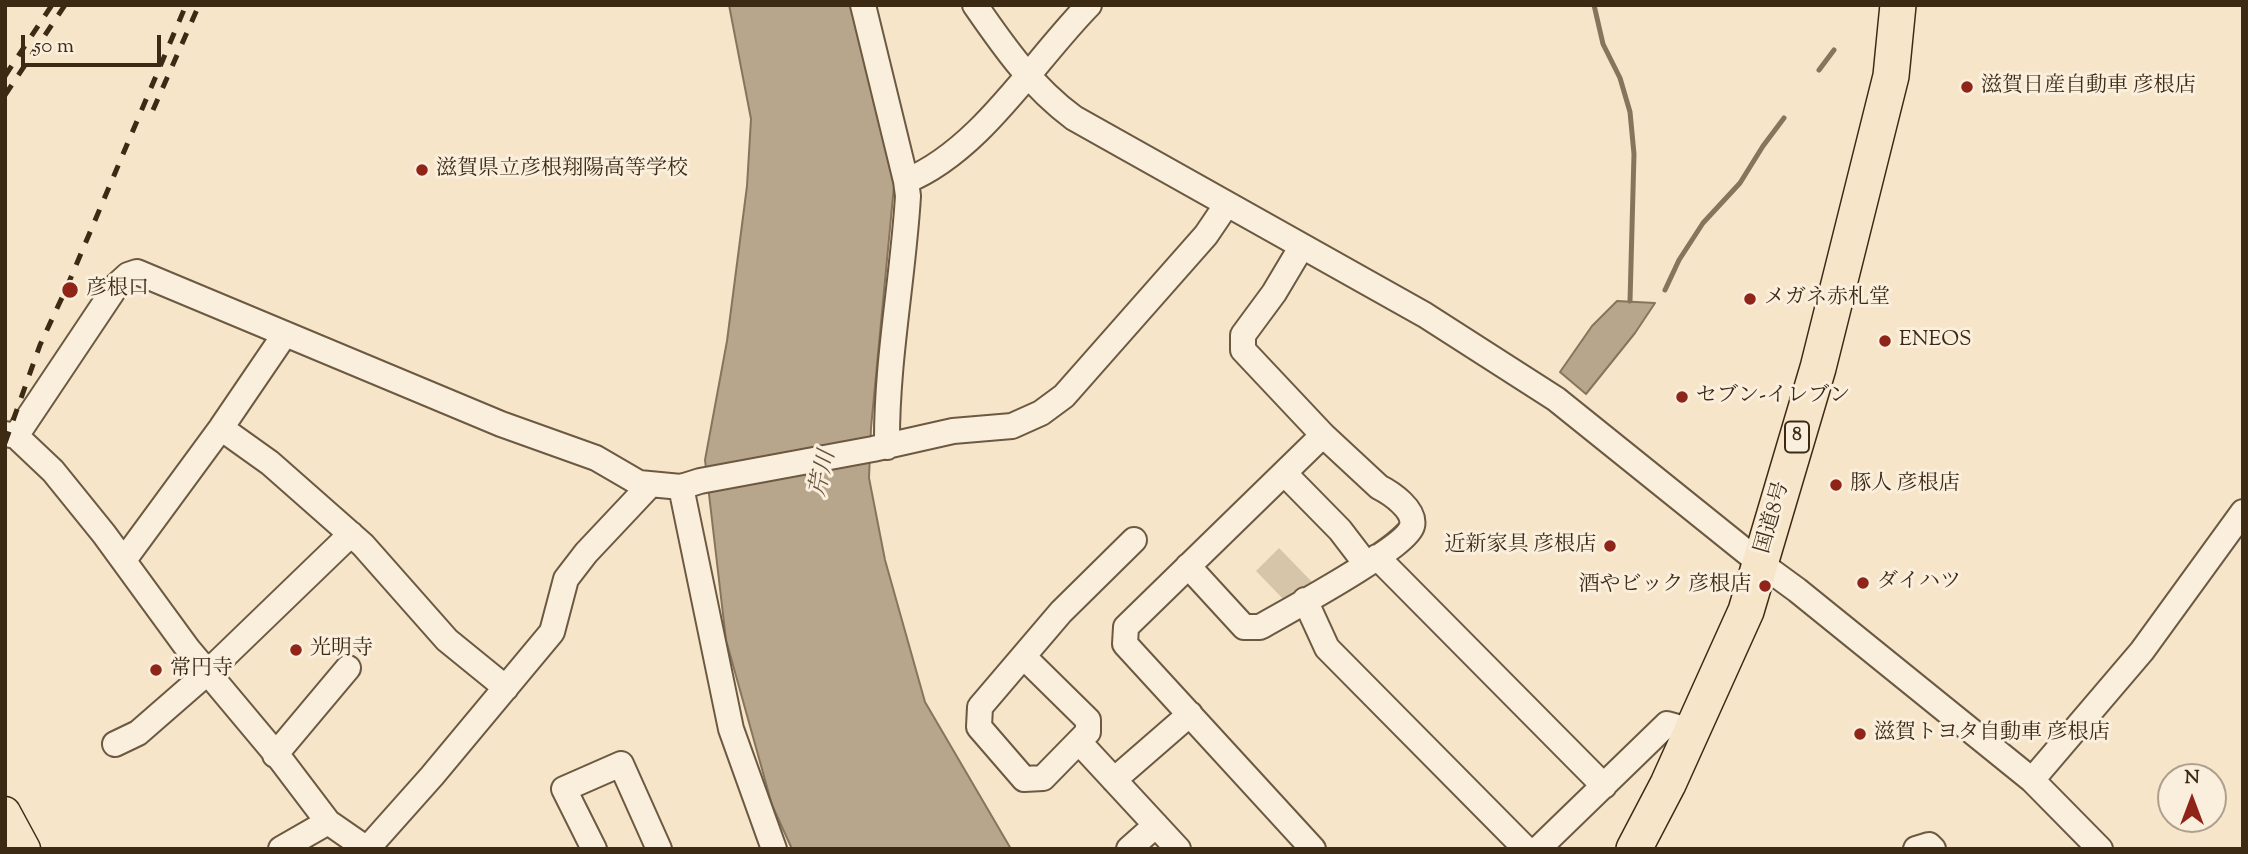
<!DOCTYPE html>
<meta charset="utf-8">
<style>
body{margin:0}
#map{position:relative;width:2248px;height:854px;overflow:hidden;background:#f7e5c9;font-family:"Sorts Mill Goudy",serif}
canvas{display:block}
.frame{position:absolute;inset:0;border:7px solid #3c2a15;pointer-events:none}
.north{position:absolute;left:2157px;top:763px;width:70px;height:70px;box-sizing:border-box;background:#faeedc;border:2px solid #aea08c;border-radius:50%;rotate:0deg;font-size:19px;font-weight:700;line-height:28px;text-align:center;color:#3c2a15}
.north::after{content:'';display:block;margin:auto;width:24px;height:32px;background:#8f2418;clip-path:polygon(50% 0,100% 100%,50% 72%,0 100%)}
.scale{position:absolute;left:21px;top:35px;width:140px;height:32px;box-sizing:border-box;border:4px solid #3c2a15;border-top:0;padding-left:9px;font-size:21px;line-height:24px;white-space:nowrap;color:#3c2a15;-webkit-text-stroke:5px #faeedc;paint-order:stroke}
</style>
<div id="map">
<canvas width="2248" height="854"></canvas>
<div class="frame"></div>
<div class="north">N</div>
<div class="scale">50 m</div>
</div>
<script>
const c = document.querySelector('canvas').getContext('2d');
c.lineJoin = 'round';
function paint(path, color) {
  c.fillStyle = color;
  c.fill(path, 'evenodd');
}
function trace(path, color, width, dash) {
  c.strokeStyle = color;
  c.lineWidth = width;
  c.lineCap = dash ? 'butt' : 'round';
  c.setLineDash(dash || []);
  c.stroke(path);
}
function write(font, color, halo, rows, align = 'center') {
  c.font = font + ' "Sorts Mill Goudy","Noto Serif JP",serif';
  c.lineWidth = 6;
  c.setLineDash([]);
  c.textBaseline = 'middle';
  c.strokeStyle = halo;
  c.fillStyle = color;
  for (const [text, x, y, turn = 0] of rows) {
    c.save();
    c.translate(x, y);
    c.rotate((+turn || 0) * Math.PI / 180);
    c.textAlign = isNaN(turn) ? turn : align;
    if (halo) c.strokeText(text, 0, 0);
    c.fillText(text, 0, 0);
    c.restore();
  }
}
const green = new Path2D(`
 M1279,548L1315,585L1286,602L1256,571Z`);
const water = new Path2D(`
 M729,5H853L894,186L871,428L869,478L885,560L925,702L1011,849H792L772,805L726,640L705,460L727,341L747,186L751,119Z
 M1617,301L1655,303L1635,333L1586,394L1560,372L1592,326Z`);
const stream = new Path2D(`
 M1594,5L1603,44L1620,78L1630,112L1634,154L1630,301
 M1819,70L1834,50
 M1665,290L1679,260L1703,223L1740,183L1763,146L1784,118`);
const minor = new Path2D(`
 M863,5L906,181L908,196C903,280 886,362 887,447
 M975,5C1004,47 1032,87 1074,118L1425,315L1556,399L1760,563L1797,590L2032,780L2100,849
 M906,181C980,151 1033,62 1089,5
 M221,428L270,463L363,545L447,640L506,688
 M5,434L16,436L53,471L104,534L188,649L281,760L328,822L367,849
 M16,436L117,285L128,275L137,272L501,424L596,458L639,483L681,487L700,481L873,449L953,431L1012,426L1041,413L1064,396L1206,235L1227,204
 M1284,473L1340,530L1366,564
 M681,487L731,729L774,849
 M1377,557L1604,786
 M124,560L221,428L285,334
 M1188,566L1244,627H1260C1284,613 1407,547 1412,526C1416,510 1391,493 1379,487L1323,435L1243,350V335L1274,293L1302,246
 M1305,600L1327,648L1526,849
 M1024,657L1088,720V732L1043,778L1024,779L979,727L980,707L1061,612L1134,540
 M1079,742L1178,849
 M115,744L138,733L208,672L351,534
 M275,755L348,668
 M1114,780L1190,714
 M2032,780L2142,651L2243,512
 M281,849L328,822
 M367,849L432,776L552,632L566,579L586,553L650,485
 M594,849L564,789L621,764L659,849
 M1129,849L1156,825
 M1313,849L1125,644L1126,627L1323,435
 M1538,849L1667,724L1692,731
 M1916,849L1929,845L1933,849`);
const major = new Path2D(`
 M5,812L25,849`);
const highway = new Path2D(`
 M1634,849L1668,784L1746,611L1818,368L1891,76L1898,5`);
const rail = new Path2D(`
 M5,76L52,5
 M5,95L65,5
 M153,110L199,5
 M5,443L40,345L66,289L186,5`);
const markers = [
 [1967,87,7,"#8f2418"],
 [422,170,7,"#8f2418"],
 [70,290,9,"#8f2418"],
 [1750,299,7,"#8f2418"],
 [1885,341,7,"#8f2418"],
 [1682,397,7,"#8f2418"],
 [1836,485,7,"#8f2418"],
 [1610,546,7,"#8f2418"],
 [1863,583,7,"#8f2418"],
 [1765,586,7,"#8f2418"],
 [296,650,7,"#8f2418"],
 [156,670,7,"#8f2418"],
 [1860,734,7,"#8f2418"]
];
const shields = [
 [1797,437,24]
];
const shieldNames = [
 ["8",1797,437]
];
const poiNames = [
 ["滋賀日産自動車 彦根店",1981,87],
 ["滋賀県立彦根翔陽高等学校",436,170],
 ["彦根口",86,290],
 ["メガネ赤札堂",1764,299],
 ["ENEOS",1899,341],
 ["セブン-イレブン",1696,397],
 ["豚人 彦根店",1850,485],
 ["近新家具 彦根店",1596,546,"right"],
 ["ダイハツ",1877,583],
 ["酒やビック 彦根店",1751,586,"right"],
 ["光明寺",310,650],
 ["常円寺",170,670],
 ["滋賀トヨタ自動車 彦根店",1874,734]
];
const streetNames = [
 ["国道8号",1774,518,-74]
];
const waterNames = [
 ["芹川",825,474,-77]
];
paint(green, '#d7c5aa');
paint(water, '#b7a58c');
trace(water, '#86745c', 2);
trace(stream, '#86745c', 5);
trace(minor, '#6b5942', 28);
trace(major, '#3c2a15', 33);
trace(highway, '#3c2a15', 38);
trace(minor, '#faeedc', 24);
trace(major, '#f7e5c9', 30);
trace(highway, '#f7e5c9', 35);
trace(rail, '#3c2a15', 5, [12, 12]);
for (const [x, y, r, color] of markers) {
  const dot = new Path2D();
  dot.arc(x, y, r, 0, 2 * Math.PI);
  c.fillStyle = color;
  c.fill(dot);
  trace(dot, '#faeedc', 2.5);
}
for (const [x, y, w] of shields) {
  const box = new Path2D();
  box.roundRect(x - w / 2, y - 15.5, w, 31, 5);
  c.fillStyle = '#faeedc';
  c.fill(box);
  trace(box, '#3c2a15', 2);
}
write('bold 19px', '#3c2a15', null, shieldNames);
write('21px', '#3c2a15', '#faeedc', poiNames, 'left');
write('21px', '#3c2a15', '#faeedc', streetNames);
write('italic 23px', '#614f39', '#faeedc', waterNames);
</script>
